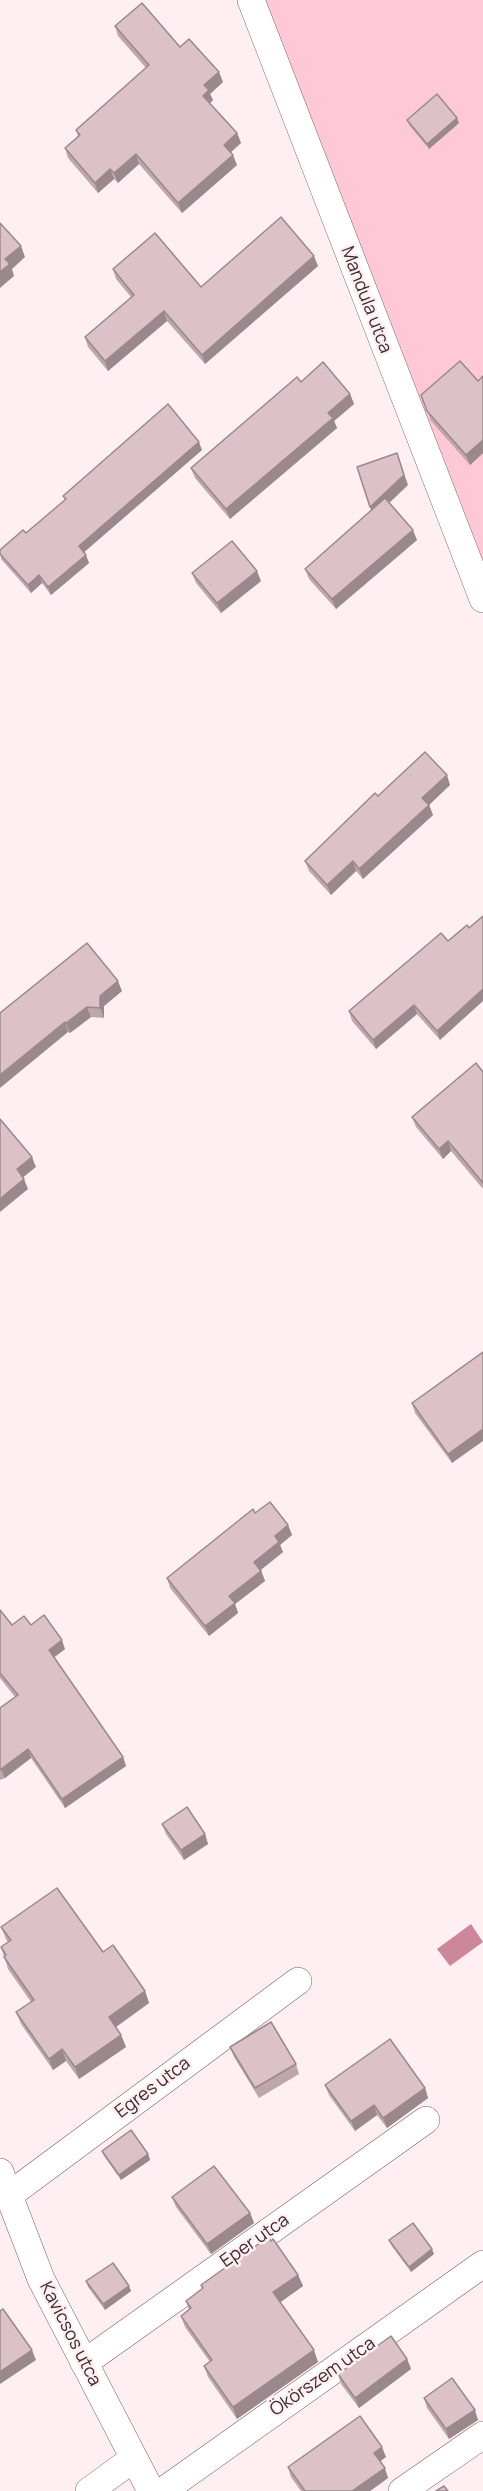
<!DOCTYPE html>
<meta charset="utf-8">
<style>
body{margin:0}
canvas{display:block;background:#ffeff3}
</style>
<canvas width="483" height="2491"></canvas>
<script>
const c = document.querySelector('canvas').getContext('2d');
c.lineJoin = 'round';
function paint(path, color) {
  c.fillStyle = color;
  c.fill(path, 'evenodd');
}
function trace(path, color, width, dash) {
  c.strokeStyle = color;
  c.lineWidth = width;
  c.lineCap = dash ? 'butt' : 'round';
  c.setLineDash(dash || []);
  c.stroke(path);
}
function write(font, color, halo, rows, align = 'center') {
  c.font = font + ' Manrope,sans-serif';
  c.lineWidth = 5;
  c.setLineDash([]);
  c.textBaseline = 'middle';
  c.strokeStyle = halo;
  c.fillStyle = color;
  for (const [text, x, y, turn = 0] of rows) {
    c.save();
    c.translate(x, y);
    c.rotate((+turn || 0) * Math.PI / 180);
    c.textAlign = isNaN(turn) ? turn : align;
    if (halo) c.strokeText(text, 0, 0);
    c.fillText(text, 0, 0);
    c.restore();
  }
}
const green = new Path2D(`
 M251,0H483V599Z`);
const water = new Path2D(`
 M471,1924L483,1942L450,1966L437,1949Z`);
const minor = new Path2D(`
 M251,0L483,599
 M0,2172L41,2279L151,2491
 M8,2196L298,1981
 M84,2363L426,2120
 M89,2491L133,2459
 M163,2491L483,2264
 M402,2491L483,2435`);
const wall = new Path2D(`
 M115,26L180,47L223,82L210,94L213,100L210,103L237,133L241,143L230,152L237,165L182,213L139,164L118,183L114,179L98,193L68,158L65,148L78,136L76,130L146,68L118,36Z
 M407,120L459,123L429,149L409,125Z
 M318,266L205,364L167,321L108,371L88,347L85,337L131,297L116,279L113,269L201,287Z
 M483,376V453L470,465L431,421L421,395L478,381Z
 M301,382L350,394L354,404L334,421L337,428L230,519L195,478L191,468Z
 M202,450L84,552L89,563L51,595L42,583L31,593L1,559L0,550L26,533L65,500L63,496Z
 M408,485L389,503L417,540L336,609L309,579L305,569Z
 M192,573L261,581L221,613L196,583Z
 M450,785L429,805L433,815L363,879L356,871L331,895L309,871L305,861L378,796Z
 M441,933L440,1040L417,1014L376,1049L352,1021L349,1011Z
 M122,991L104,1006V1018L91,1017L70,1033L68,1032L0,1013Z
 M483,1072V1189L451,1151L443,1159L416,1127L412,1117Z
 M483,1352L452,1463L415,1413L412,1403Z
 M255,1513L288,1525L292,1535L280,1545L283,1552L261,1570L265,1581L235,1604L238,1613L209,1636L170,1588L167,1578Z
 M0,1610L12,1625H31L65,1649L54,1657L123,1757L126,1766L65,1808L31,1758L5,1778L0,1780V1708L15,1697L0,1678Z
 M162,1824L205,1834L208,1844L184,1860L166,1834Z
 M1,1927L103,1952L145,1991L149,2003L116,2027L121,2035L126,2047L79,2079L66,2061L53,2070L21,2024L16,2012L31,2002L8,1969L1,1947L8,1942L6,1939Z
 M230,2047L296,2064L299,2074L259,2098L234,2057Z
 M325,2085L425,2088L428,2098L387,2128L377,2115L355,2131L329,2095Z
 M102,2151L148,2154L150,2160L121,2180L104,2156Z
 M172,2197L250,2213L254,2223L211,2254L176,2207Z
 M389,2240L434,2254L411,2272L391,2245Z
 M298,2275L303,2286L280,2302L318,2362L237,2419L208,2377L204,2366L210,2362L185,2327L181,2316L189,2310L186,2301L202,2289L201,2285Z
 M86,2281L129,2286L131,2291L105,2310L88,2287Z
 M407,2359L411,2369L359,2408L341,2384L338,2374Z
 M424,2398L478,2420L449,2439L427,2408Z
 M386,2457L380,2461L388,2478L370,2491H301L291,2477L288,2467Z`);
const shadedWall = new Path2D(`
 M219,72L223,82L210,94L213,100L207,106L203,96L204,85Z
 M457,118L459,123L429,149L427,144Z
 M237,133L241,143L228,155L224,145Z
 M136,154L139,164L118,183L114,173Z
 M233,155L237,165L182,213L178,203Z
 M110,169L114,179L98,193L95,183Z
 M21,246L25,257L12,269L14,276L0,288V272L5,259Z
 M314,256L318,266L205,364L202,355Z
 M164,311L167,321L108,371L105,361Z
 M350,394L354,404L334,421L337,428L230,519L226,509L328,413Z
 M483,440V453L470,465L466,455Z
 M199,442L202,450L82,554L79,546Z
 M397,453L408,485L374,517L370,507Z
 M413,530L417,540L336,609L332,599Z
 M86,555L89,563L51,595L48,587Z
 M257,571L261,581L221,613L217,603Z
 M39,575L42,583L31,593L28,585Z
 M447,775L450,785L429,805L433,815L363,879L359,869L422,798Z
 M353,861L356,871L331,895L327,885Z
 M118,981L122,991L104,1006V1018L100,1008V996Z
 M483,989V1001L440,1040L437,1031Z
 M414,1005L417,1014L376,1049L373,1040Z
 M87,1007L91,1017L70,1033L66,1023Z
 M65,1022L68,1032L0,1088V1075Z
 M448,1141L451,1151L443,1159L439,1149Z
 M32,1157L36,1167L21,1179L17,1169Z
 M24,1179L28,1189L0,1212V1199Z
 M483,1429V1441L452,1463L448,1454Z
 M288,1525L292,1535L280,1545L283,1552L258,1572L254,1562L275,1536Z
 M261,1571L265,1581L235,1604L238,1613L209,1636L205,1626L229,1596Z
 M62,1640L65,1649L52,1659L49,1650Z
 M28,1749L31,1758L5,1778L1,1769Z
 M123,1757L126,1766L65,1808L62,1799Z
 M205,1834L208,1844L184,1860L181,1850Z
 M145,1991L149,2003L113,2029L109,2017Z
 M121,2035L126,2047L79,2079L75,2067Z
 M62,2049L66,2061L53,2070L49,2059Z
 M425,2088L428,2098L387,2128L383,2118Z
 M374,2105L377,2115L355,2131L351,2121Z
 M148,2154L150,2160L121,2180L119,2175Z
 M250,2213L254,2223L211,2254L207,2244Z
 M432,2249L434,2254L411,2272L409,2267Z
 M298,2275L303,2286L278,2304L273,2292Z
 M129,2286L131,2291L105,2310L103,2304Z
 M32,2350L36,2360L0,2384V2372Z
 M314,2350L318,2362L237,2419L233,2407Z
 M407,2359L411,2369L359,2408L355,2398Z
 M475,2410L478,2420L449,2439L446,2429Z
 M382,2447L386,2457L378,2463L374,2453Z
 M385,2468L388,2478L370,2491H352Z`);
const building = new Path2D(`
 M142,3L180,47L189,39L219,72L204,85L209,90L203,96L237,133L224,145L233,155L178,203L136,154L114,173L110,169L95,183L65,148L80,135L76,130L149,65L115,26Z
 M437,94L457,118L427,144L407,120Z
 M281,217L314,256L202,355L164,311L105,361L85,337L134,295L113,269L155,233L201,287Z
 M0,223L21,246L5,259L10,264L0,272Z
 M460,361L478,381L483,376V440L466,455L427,411L421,395Z
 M323,362L350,394L328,413L333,418L226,509L191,468L297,377L301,382Z
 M168,404L199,442L79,546L86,555L48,587L39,575L28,585L0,554V550L23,530L26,533L66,499L63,496Z
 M397,453L404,475L370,507L357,467Z
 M385,498L413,530L332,599L305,569Z
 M232,541L257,571L217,603L192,573Z
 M425,752L447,775L422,798L429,805L359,869L353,861L327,885L305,861L375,793L378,796Z
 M483,916V989L437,1031L414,1005L373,1040L349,1011L441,933L448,941L467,925L469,928Z
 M87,943L118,981L100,996V1008L87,1007L66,1023L65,1022L0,1075V1013Z
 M476,1063L483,1072V1183L448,1141L439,1149L412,1117Z
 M0,1119L32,1157L17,1169L24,1179L0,1199Z
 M483,1352V1429L448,1454L412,1403Z
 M270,1502L288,1525L275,1536L279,1542L254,1562L261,1571L229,1596L235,1603L205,1626L167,1578L253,1509L255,1513Z
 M0,1610L12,1625L24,1616L31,1625L44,1615L62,1640L49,1650L123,1757L62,1799L28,1749L0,1770V1708L18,1695L0,1673Z
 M187,1807L205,1834L181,1850L162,1824Z
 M57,1888L103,1952L113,1945L145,1991L109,2017L121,2035L75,2067L62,2049L49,2059L16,2012L34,2000L4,1957L6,1955L1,1947L11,1940L1,1927Z
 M271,2022L296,2064L255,2088L230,2047Z
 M390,2039L425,2088L383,2118L374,2105L351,2121L325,2085Z
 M131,2130L148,2154L119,2175L102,2151Z
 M214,2166L250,2213L207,2244L172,2197Z
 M413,2223L432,2249L409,2267L389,2240Z
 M268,2237L271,2241L273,2239L298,2275L273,2292L314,2350L233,2407L204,2366L212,2360L181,2316L191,2308L186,2301L203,2288L201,2285Z
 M113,2263L129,2286L103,2304L86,2281Z
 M3,2309L32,2350L0,2372V2311Z
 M391,2336L407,2359L355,2398L338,2374Z
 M452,2378L475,2410L446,2429L424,2398Z
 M360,2416L382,2447L374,2453L385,2468L352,2491H305L288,2467Z
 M444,2486L448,2491H436Z`);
const streetNames = [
 ["Mandula utca",366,300,69],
 ["Egres utca",153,2088,-37],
 ["Eper utca",255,2241,-35],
 ["Kavicsos utca",70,2334,63],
 ["Ökörszem utca",323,2377,-35]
];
paint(green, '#ffc8d6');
paint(water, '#cc879a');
trace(minor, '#786167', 28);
trace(minor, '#fff', 27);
paint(wall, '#bda7ac');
paint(shadedWall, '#9a888c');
paint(building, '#dcc2c8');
trace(building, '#9a888c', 1.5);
write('18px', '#372d30', '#ffeff3', streetNames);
</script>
